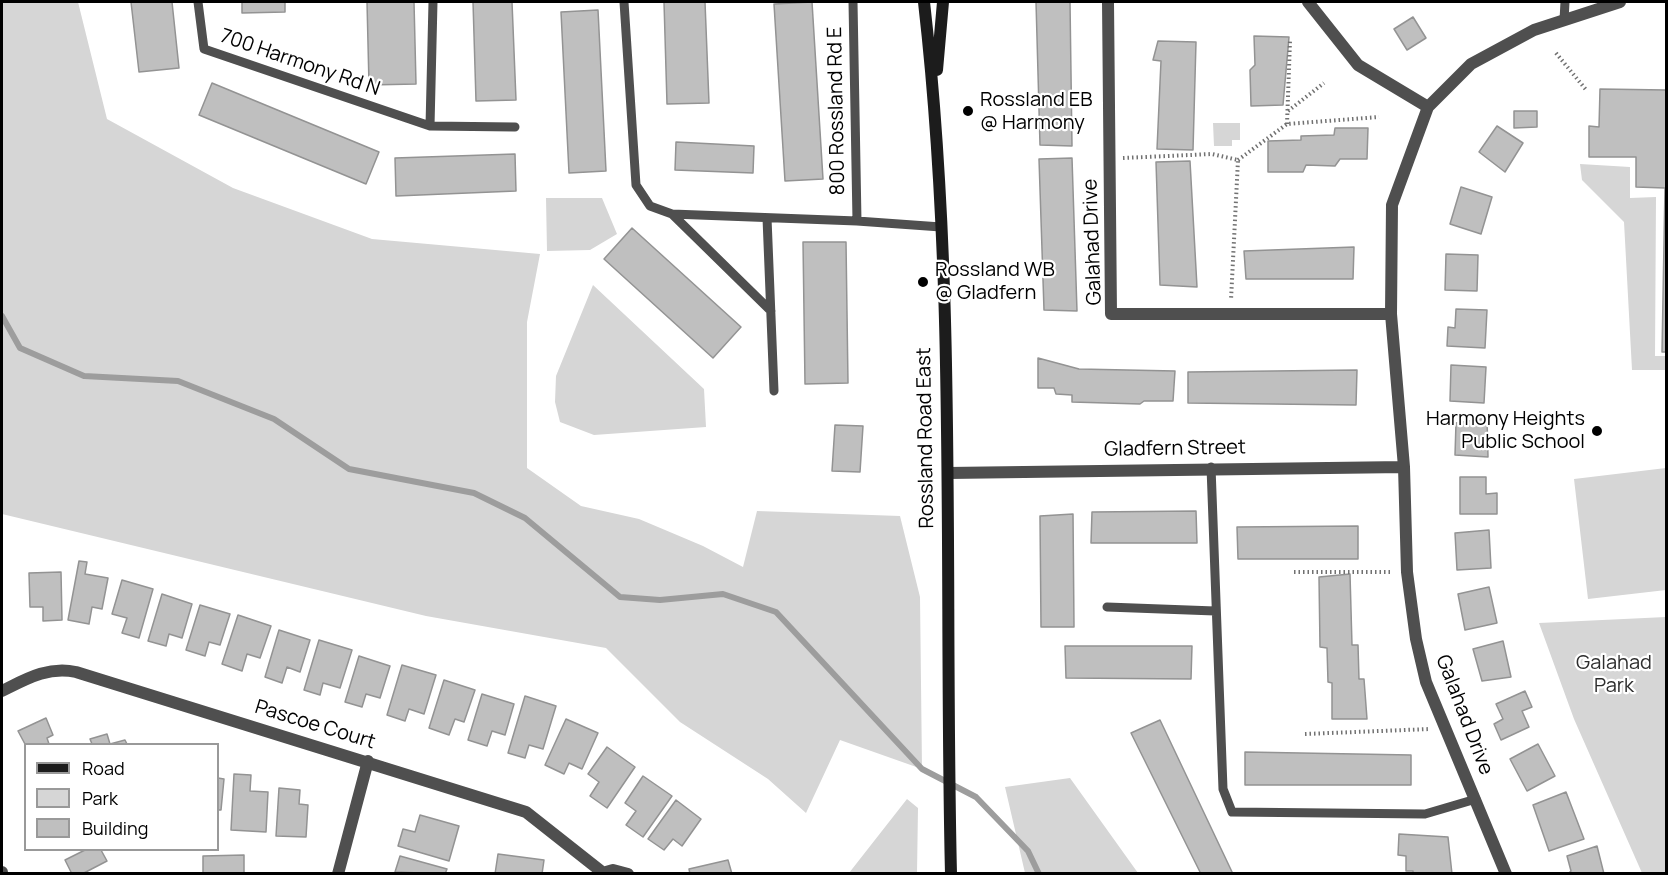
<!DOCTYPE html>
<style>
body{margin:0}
#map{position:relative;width:1668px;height:875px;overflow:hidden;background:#fff;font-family:Manrope,sans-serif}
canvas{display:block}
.frame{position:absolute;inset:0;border:3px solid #000;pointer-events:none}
.legend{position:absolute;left:24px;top:743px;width:195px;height:108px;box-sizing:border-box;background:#fff;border:2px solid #999;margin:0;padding:8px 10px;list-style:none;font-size:18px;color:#000}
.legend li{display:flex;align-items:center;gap:12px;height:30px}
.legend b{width:30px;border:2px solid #999}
</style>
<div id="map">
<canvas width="1668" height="875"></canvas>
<div class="frame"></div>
<ul class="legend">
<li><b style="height:8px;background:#1c1c1c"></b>Road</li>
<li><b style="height:16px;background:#d6d6d6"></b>Park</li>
<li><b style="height:16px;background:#bfbfbf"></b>Building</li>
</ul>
</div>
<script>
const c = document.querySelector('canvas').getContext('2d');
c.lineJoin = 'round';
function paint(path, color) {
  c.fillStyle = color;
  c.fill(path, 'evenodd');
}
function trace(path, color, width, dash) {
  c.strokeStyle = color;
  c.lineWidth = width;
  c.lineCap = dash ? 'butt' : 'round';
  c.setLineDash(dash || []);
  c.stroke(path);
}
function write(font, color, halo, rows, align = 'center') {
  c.font = font + ' Manrope,sans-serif';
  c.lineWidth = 4.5;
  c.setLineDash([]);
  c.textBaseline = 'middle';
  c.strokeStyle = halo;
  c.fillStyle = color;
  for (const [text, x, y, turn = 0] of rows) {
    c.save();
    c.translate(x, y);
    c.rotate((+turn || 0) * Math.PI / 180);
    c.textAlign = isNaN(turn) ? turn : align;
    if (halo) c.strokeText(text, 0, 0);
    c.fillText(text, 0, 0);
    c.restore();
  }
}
const green = new Path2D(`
 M2,2H78L107,119L233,188L372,239L540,254L527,322V468L581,506L639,519L703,546L743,567L757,511L900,516L920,597L922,769L840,740L806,813L768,779L680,722L606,648L426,616L2,514Z
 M1213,123H1240V140H1232V146H1214Z
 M1580,164L1630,167V198L1656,197L1655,356H1666V370H1632L1624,222L1582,180Z
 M546,198H602L617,234L590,250L547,251Z
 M593,285L704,389L706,427L594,435L560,422L555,402L556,376Z
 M1666,468V590L1588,599L1574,479Z
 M1666,617V873H1642L1574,719L1539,623Z
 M1070,778L1138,873H1025L1005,787Z
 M907,799L918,808L917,873H849Z`);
const stream = new Path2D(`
 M2,316L20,348L84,376L178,381L274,419L349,469L474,493L525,518L620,597L660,600L723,594L776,612L922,769L976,797L1028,851L1039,874`);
const building = new Path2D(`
 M131,2H172L179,68L139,72Z
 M242,2H285V12L242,13Z
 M367,2H414L416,84L369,85Z
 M473,2H512L516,100L476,101Z
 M664,2H705L709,103L667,104Z
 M812,2L823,179L785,181L774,4Z
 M1036,2H1070L1072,146L1040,145Z
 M598,10L606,171L569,173L561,12Z
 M1413,17L1426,38L1407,50L1394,29Z
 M1254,36L1289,37L1283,105L1251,106L1250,70L1255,65Z
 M1158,41L1196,42L1193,150L1157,149L1161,61L1153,60Z
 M212,83L379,152L366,184L199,115Z
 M1600,89L1666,90V352H1662L1665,188L1636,187V157H1589V126L1599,127Z
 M1514,111H1537V127L1514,128Z
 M1497,126L1523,143L1505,172L1479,152Z
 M1335,128H1368L1367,159H1340L1335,166L1306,165L1303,172H1268V141L1301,140V136L1334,135Z
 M676,142L754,146L753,173L675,170Z
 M515,154L516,191L396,196L395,158Z
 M1072,158L1077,311L1044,310L1039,159Z
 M1190,161L1197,287L1160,285L1156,162Z
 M1461,187L1492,197L1481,234L1450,224Z
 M632,228L741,327L713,358L604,259Z
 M803,242H846L848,383L805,384Z
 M1354,247L1353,279H1246L1244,251Z
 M1446,254L1478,255L1477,291L1445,290Z
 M1456,309L1487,310L1485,348L1447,346L1448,327L1455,328Z
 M1038,358L1079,369L1175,371L1173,401H1144L1140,404L1072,402V395L1056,394L1054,388H1038Z
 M1451,365L1486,367L1484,403L1450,401Z
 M1357,370L1356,405L1188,403V372Z
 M1487,418L1488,457L1455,455L1456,423Z
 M835,425L863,426L860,472L832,471Z
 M1460,477H1486V494L1497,493V514H1460Z
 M1196,511L1197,543H1091L1092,512Z
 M1073,514L1074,627H1041L1040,516Z
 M1358,526V559H1238L1237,527Z
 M1489,530L1491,568L1457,570L1455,533Z
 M79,561L87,562L85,574L108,578L102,609L92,607L89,624L68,620Z
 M61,572L62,620L43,621V607H30L29,573Z
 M1350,574L1352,645H1358L1359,679H1364L1367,719H1332V683L1328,682L1327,648L1320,647L1319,577Z
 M122,580L153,589L139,638L122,633L127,618L112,614Z
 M1489,587L1497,623L1465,630L1458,594Z
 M162,594L192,604L182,638L169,634L166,646L148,641Z
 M200,605L230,614L220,645L209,642L205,656L186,650Z
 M238,615L271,626L260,658L247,654L242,671L222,664Z
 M279,630L310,640L300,672L287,667L282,683L265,677Z
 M319,640L352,650L340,688L323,683L320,695L304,690Z
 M1503,641L1511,677L1482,681L1473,649Z
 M1065,646H1192L1191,679L1066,678Z
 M359,656L390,666L380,698L366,694L362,707L345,702Z
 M402,665L436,675L424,714L409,709L405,721L387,715Z
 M444,680L475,690L464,722L455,719L449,735L429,728Z
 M1525,691L1532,707L1522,711L1529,727L1501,740L1494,724L1503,719L1496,704Z
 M482,694L514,704L505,735L492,731L487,746L468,740Z
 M525,696L556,706L543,749L529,745L525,758L508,753Z
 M46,718L53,735L47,738L49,744L26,746L18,731Z
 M566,719L598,733L582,769L569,763L564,774L545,765Z
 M1160,720L1233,874H1201L1131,733Z
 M107,734L110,744L125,740L127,744H92L90,739Z
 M1538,744L1555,776L1527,791L1510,759Z
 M607,747L635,767L607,808L590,796L599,782L588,774Z
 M1245,752L1411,755V785H1245Z
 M234,774L251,775L250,791L268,792L266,832L231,830Z
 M643,776L672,796L643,837L626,825L636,811L625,803Z
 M218,778L224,779L221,810H218Z
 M279,788L300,790L299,804L308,805L306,837L276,836Z
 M1566,792L1584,839L1549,851L1533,805Z
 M676,800L701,819L682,846L673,839L664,850L648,839Z
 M420,815L459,826L449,861L398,846L403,829L415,832Z
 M1399,834L1448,837L1452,874H1413V871H1406V856L1398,855Z
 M1597,846L1604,874H1568L1571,871L1567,856Z
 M85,850H101L107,861L82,874H72L65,860Z
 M498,854L544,860L542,874H495Z
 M244,855V874H203V856Z
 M400,856L447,869L445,874L395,872Z
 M728,860L732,874H690L689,869Z`);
const path = new Path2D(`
 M1556,53L1587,91
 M1288,111L1324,83
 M1287,124L1290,41
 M1123,158L1212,154L1238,160L1231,300
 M1238,160L1287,124L1379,117
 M1294,572H1392
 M1305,734L1430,729`);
const service = new Path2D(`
 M198,2L204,49L430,126L515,127
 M624,2L636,185L650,206L672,214L857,221L941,227
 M853,2L857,221
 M1564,20L1565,2
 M430,126L433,2
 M672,214L771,311
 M767,218L774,391
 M1211,467L1223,789L1232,812L1425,814L1476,799
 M1107,607L1215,611`);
const minor = new Path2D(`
 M1108,2L1111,314H1391
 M1308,2L1358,65L1428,107
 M948,473L1404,467
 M2,691C26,679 48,666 76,672L526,812L602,872
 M2,872V874
 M338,874L368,761
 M599,874L613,870L628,874
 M1506,874L1426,682L1416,639L1407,572L1404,467L1391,314L1392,205L1428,107L1471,64L1534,30L1620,2`);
const secondary = new Path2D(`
 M924,2C957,290 944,583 951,874
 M937,70L943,2`);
const markers = [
 [968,111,6,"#000"],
 [923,282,6,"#000"],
 [1597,431,6,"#000"]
];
const streetNames = [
 ["700 Harmony Rd N",300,63,19],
 ["800 Rossland Rd E",837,111,-91],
 ["Galahad Drive",1093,242,-92],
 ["Rossland Road East",926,438,-91],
 ["Gladfern Street",1175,449,-1],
 ["Galahad Drive",1464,715,69],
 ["Pascoe Court",315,725,17]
];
const poiNames = [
 ["Rossland EB",980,100],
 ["@ Harmony",980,123],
 ["Rossland WB",935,270],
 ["@ Gladfern",935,293],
 ["Harmony Heights",1585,419,"right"],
 ["Public School",1585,442,"right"]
];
const parkNames = [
 ["Galahad",1614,663],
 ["Park",1614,686]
];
paint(green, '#d6d6d6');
trace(stream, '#9d9d9d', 6);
paint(building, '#bfbfbf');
trace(building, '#939393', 1.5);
trace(path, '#717171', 4, [1.5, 3]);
trace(service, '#4f4f4f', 9);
trace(minor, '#4f4f4f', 12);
trace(secondary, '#1c1c1c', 12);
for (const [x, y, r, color] of markers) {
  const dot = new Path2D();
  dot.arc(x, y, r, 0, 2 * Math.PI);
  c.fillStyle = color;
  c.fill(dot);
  trace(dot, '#fff', 2);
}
write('20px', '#000', '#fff', streetNames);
write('20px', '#000', '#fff', poiNames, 'left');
write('20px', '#2d2d2d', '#fff', parkNames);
</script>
